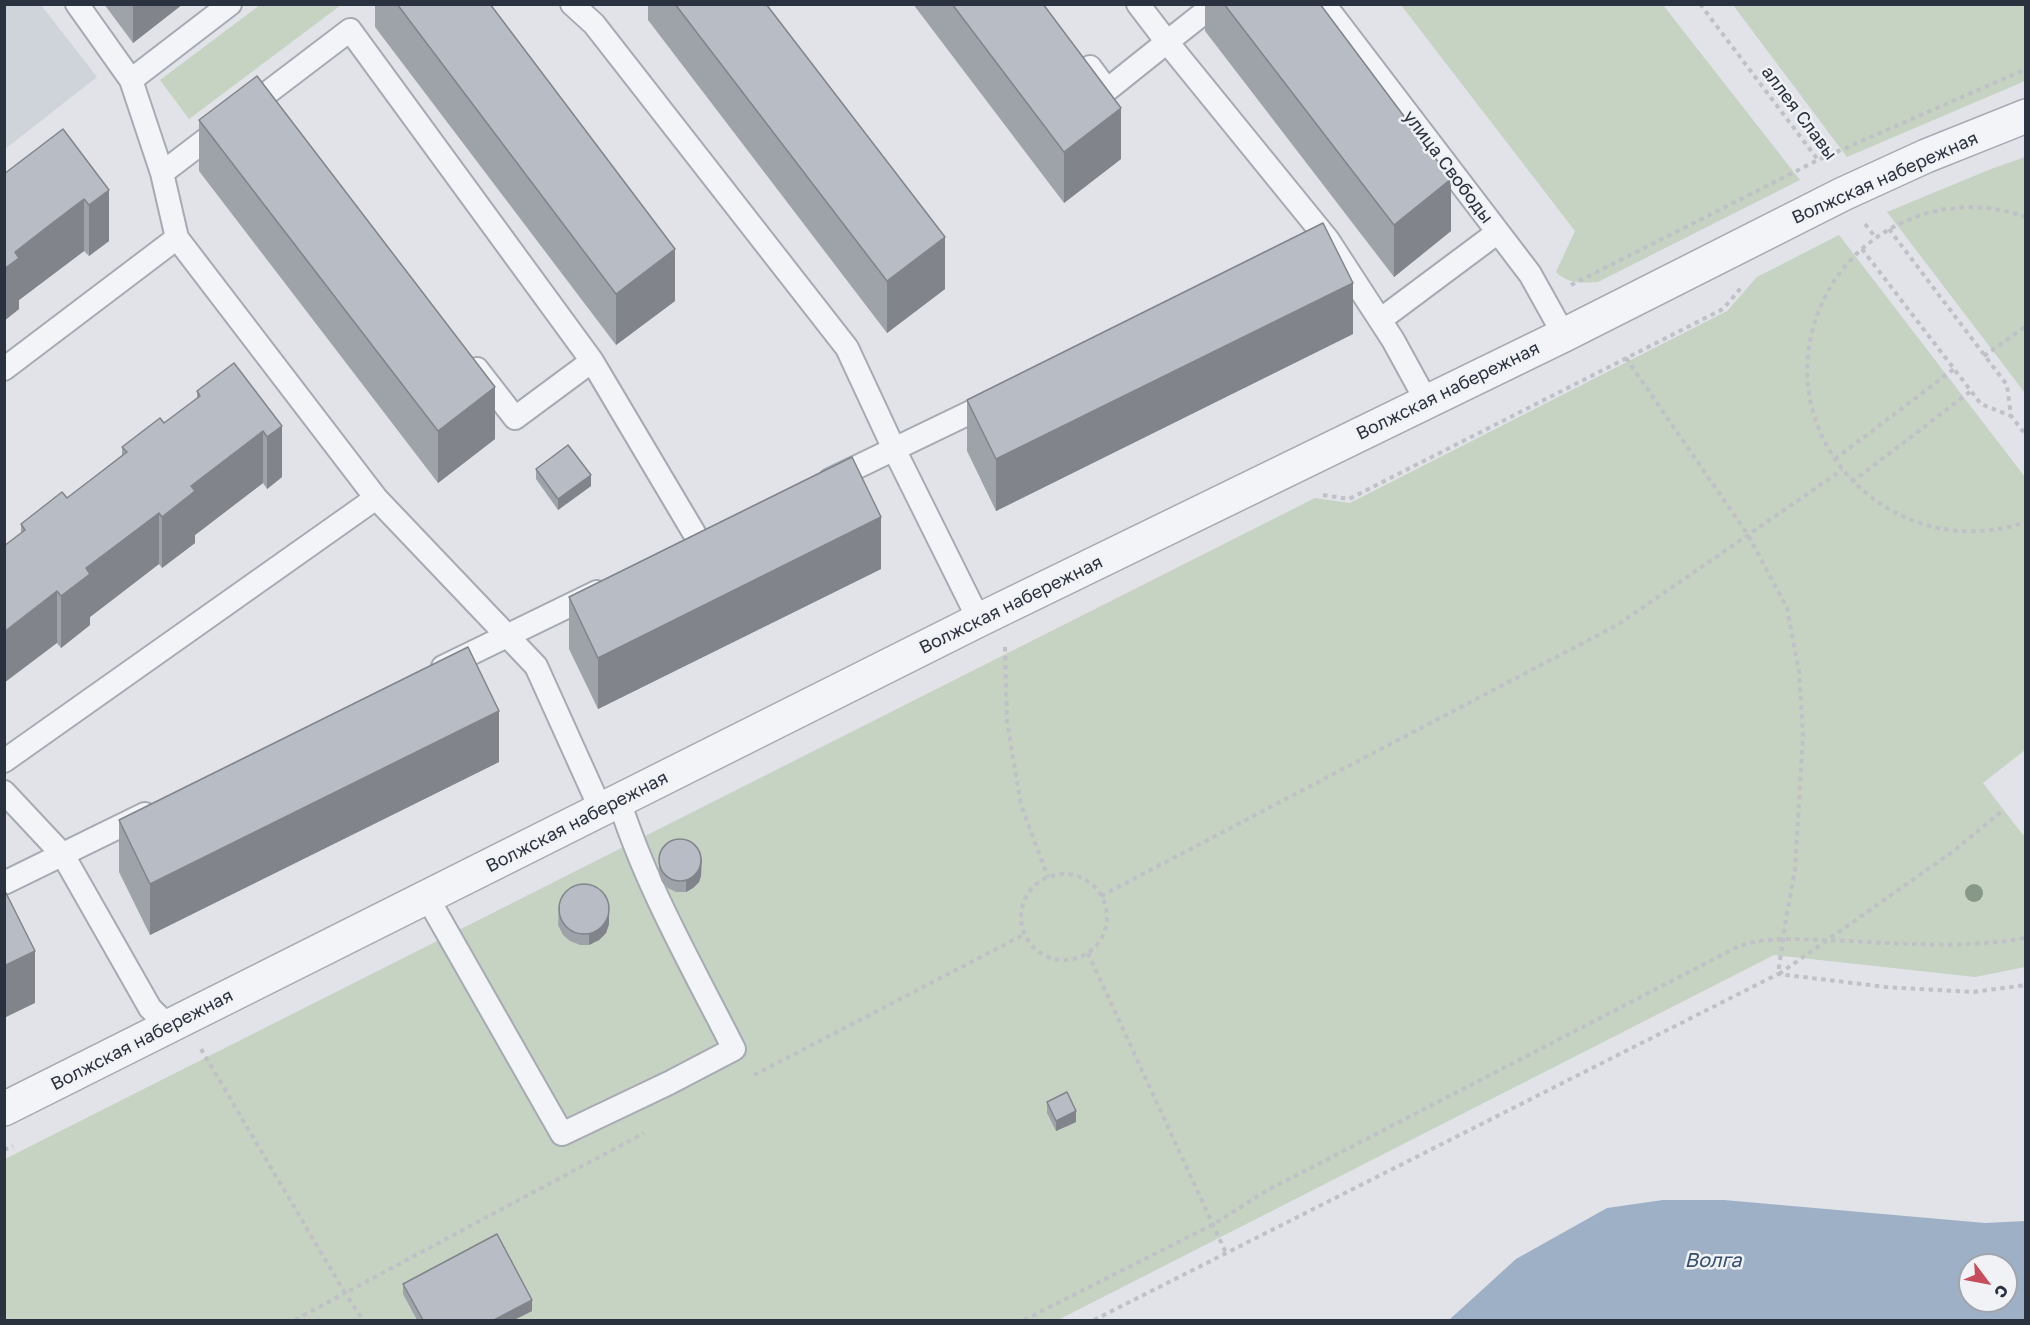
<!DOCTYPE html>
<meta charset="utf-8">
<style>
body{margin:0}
#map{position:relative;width:2030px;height:1325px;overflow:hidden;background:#e1e3e9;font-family:"Golos Text",sans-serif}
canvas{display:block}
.frame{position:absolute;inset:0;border:6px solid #2a313f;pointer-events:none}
.north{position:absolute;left:1958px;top:1253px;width:60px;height:60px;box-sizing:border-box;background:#f0f2f6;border:2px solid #a1a5ad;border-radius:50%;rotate:122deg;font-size:16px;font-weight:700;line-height:24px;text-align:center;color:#2a313f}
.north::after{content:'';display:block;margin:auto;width:21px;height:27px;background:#c64d5c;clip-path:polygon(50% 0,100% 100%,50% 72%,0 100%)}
</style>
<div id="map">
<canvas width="2030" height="1325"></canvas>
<div class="frame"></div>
<div class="north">С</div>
</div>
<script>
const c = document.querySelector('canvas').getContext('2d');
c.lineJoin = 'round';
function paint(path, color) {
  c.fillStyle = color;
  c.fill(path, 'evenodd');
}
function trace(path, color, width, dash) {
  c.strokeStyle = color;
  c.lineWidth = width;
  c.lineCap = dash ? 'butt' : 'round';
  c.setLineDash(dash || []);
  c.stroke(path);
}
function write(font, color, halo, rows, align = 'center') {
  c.font = font + ' "Golos Text",sans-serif';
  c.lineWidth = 5;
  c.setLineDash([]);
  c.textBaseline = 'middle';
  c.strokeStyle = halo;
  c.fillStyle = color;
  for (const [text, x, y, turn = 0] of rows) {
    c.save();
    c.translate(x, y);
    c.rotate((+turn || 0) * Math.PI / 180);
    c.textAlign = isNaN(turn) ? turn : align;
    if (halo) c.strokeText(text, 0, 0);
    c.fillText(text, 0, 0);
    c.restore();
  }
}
const built = new Path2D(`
 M5,4L41,5L97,77L5,149Z`);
const green = new Path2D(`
 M260,5H341L189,119L160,80Z
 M1401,5H1663L1800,180L1598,282C1582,283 1568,284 1556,272L1575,231Z
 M1733,5H2025V81L1847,157Z
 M2025,157H2026L2025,393L1887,212L1991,169Z
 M1839,235L2025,477V750L1983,783L2023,835L2025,834V967L1975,977L1774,955L1058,1320H5V1159L1315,498L1350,503L1727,311L1757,277Z`);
const water = new Path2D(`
 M1663,1200H1724L1985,1223L2025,1221V1320H1449L1516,1259L1607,1208ZM1970,1265H2006V1301H1970Z`);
const path = new Path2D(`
 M1700,4L1818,160
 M2026,217C1987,203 1943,204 1906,221C1871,236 1842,263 1825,297C1759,429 1888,569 2026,522
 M1865,224L1876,238
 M1889,229L2007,385L2011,416L2026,435
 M1862,249L1981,404L2011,416
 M1571,285L1818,160L2026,69
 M1984,356L2026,326
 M1626,358L1748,535L1787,608L1799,672L1803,735L1795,870L1786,919L1778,974
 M1835,459L1954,369
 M1852,482L1971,391
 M1323,495L1349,499L1723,309L1741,288
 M1005,647L1007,722L1021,805L1048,877
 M1021 917a43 43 0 1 1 86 0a43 43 0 1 1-86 0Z
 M1101,896L1619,624L1842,470
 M1088,953L1226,1253
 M1779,974L1955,850L2003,810
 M201,1049L345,1293L644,1133
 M754,1075L1025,934
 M4,1150L13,1146
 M295,1320L345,1293L363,1320
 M1024,1320L1214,1224L1266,1191L1739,946L1758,941L1783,939C1862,939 1949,952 2026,938
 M1094,1320L1778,974L1886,987L1973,992L2026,985`);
const service = new Path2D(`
 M77,4L131,80L162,173L177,238L376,498L536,666L601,810
 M572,4L594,24L847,348L894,449L979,620
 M1138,4L1167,42L1215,4
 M1324,4L1530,274L1564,335
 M1090,67L1107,90L1167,42L1328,240L1393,340L1427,402
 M131,80L230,4
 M162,173L350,30L592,361L700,543
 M1380,320L1498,232
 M4,369L177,238
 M477,369L515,418L592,361
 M830,480L994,401
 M443,667L597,592
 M4,761L376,498
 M4,792L63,855L150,1008L169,1027
 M4,883L145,814
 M427,897L562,1134L669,1083L734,1049C694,970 645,884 619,800`);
const tertiary = new Path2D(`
 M4,1109L979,620L1564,335L1843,194L1926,156L2026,116`);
const trees = [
 [1974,893]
];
const wall = new Path2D(`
 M104,4H183L133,43Z
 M375,4H490L675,301L616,345L375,27Z
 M648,4H766L945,289L887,333L648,20Z
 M913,4H1043L1121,159L1064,203Z
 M1205,4H1320L1451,231L1394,277L1205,31Z
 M199,120L495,439L438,483L199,171Z
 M63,129L109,241L89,256L84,251L51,276L19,300V309L4,321V174Z
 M1353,334L996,511L967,451V400Z
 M197,391L282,426V477L267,489L263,483L195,535V543L162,568L159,564L90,617V625L61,648L57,643L21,533V524L67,498L122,455V447L164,423L197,399Z
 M536,469L591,486L558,510L536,479Z
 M881,569L598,709L569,649V597Z
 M499,762L150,935L119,872V820Z
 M659,856L701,876L699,882L693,888L686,892H676L668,888L662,882L659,874Z
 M559,905L609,924L606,933L599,940L589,945H580L570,941L563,935L558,925Z
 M1047,1102L1076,1122L1056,1131L1047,1113Z
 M403,1284L532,1311L514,1320H417L403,1294Z`);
const shadedWall = new Path2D(`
 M133,4H183L133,43Z
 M1121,108V159L1064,203V152Z
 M1451,179V231L1394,277V225Z
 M109,190V241L89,256V205Z
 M84,199V251L19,300V309L4,321V269L15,252Z
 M945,237V289L887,333V281Z
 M675,249V301L616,345V294Z
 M1353,283V334L996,511V459Z
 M495,387V439L438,483V431Z
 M282,426V477L267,489V437Z
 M263,431V483L195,535V543L162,568V517L191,486Z
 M591,475V486L558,510V499Z
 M159,513V564L90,617V625L61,648V596L86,568Z
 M881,517V569L598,709V658Z
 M57,591V643L4,683V632Z
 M499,711V762L150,935V884Z
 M702,858L701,876L699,882L693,888L686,892V881Z
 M609,913V924L606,933L599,940L589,945V934Z
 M35,951V1003L4,1018V966Z
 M1076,1111V1122L1056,1131V1121Z
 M532,1300V1311L514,1320H494Z`);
const building = new Path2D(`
 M397,4H490L675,249L616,294Z
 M675,4H766L945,237L887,281Z
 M952,4H1043L1121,108L1064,152Z
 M1224,4H1320L1451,179L1394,225Z
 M257,76L495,387L438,431L199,120Z
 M63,129L109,190L89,205L84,199L51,224L15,252L19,258L4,269V174Z
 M1323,223L1353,283L996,459L967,400Z
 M234,363L282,426L267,437L263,431L191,486L195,491L162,517L159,513L86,568L90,574L61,596L57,591L4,632V546L25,530L21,524L62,492L67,498L127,452L122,447L160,418L164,423L200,396L197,391Z
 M568,445L591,475L558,499L536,469Z
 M852,457L881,517L598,658L569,597Z
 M468,647L499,711L150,884L119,820Z
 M659 860a21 21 0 1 1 42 0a21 21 0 1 1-42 0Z
 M559 909a25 25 0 1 1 50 0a25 25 0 1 1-50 0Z
 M4,889L35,951L4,966Z
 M1067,1092L1076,1111L1056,1121L1047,1102Z
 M497,1234L532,1300L494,1320H423L403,1284Z`);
const streetNames = [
 ["аллея Славы",1799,113,53],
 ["улица Свободы",1448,167,53],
 ["Волжская набережная",1885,178,-24],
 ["Волжская набережная",1448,391,-26],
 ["Волжская набережная",1011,605,-26],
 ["Волжская набережная",577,822,-27],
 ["Волжская набережная",142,1040,-27]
];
const waterNames = [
 ["Волга",1713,1261]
];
paint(built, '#cfd3da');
paint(green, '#c6d2c2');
paint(water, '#9eb0c6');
trace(service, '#a6aab3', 26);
trace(tertiary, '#a6aab3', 36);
trace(path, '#bfc1c7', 4, [4.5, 4.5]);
trace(service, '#f3f4f7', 22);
trace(tertiary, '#f3f4f7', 33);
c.fillStyle = '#879888';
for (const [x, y] of trees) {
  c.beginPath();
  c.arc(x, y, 9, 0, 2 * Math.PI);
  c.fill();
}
paint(wall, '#9ea3a9');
paint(shadedWall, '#81848a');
paint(building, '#b8bdc5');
trace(building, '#81848a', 1.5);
write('18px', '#2a313f', '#f0f2f6', streetNames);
write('italic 20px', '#364f71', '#f0f2f6', waterNames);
</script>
